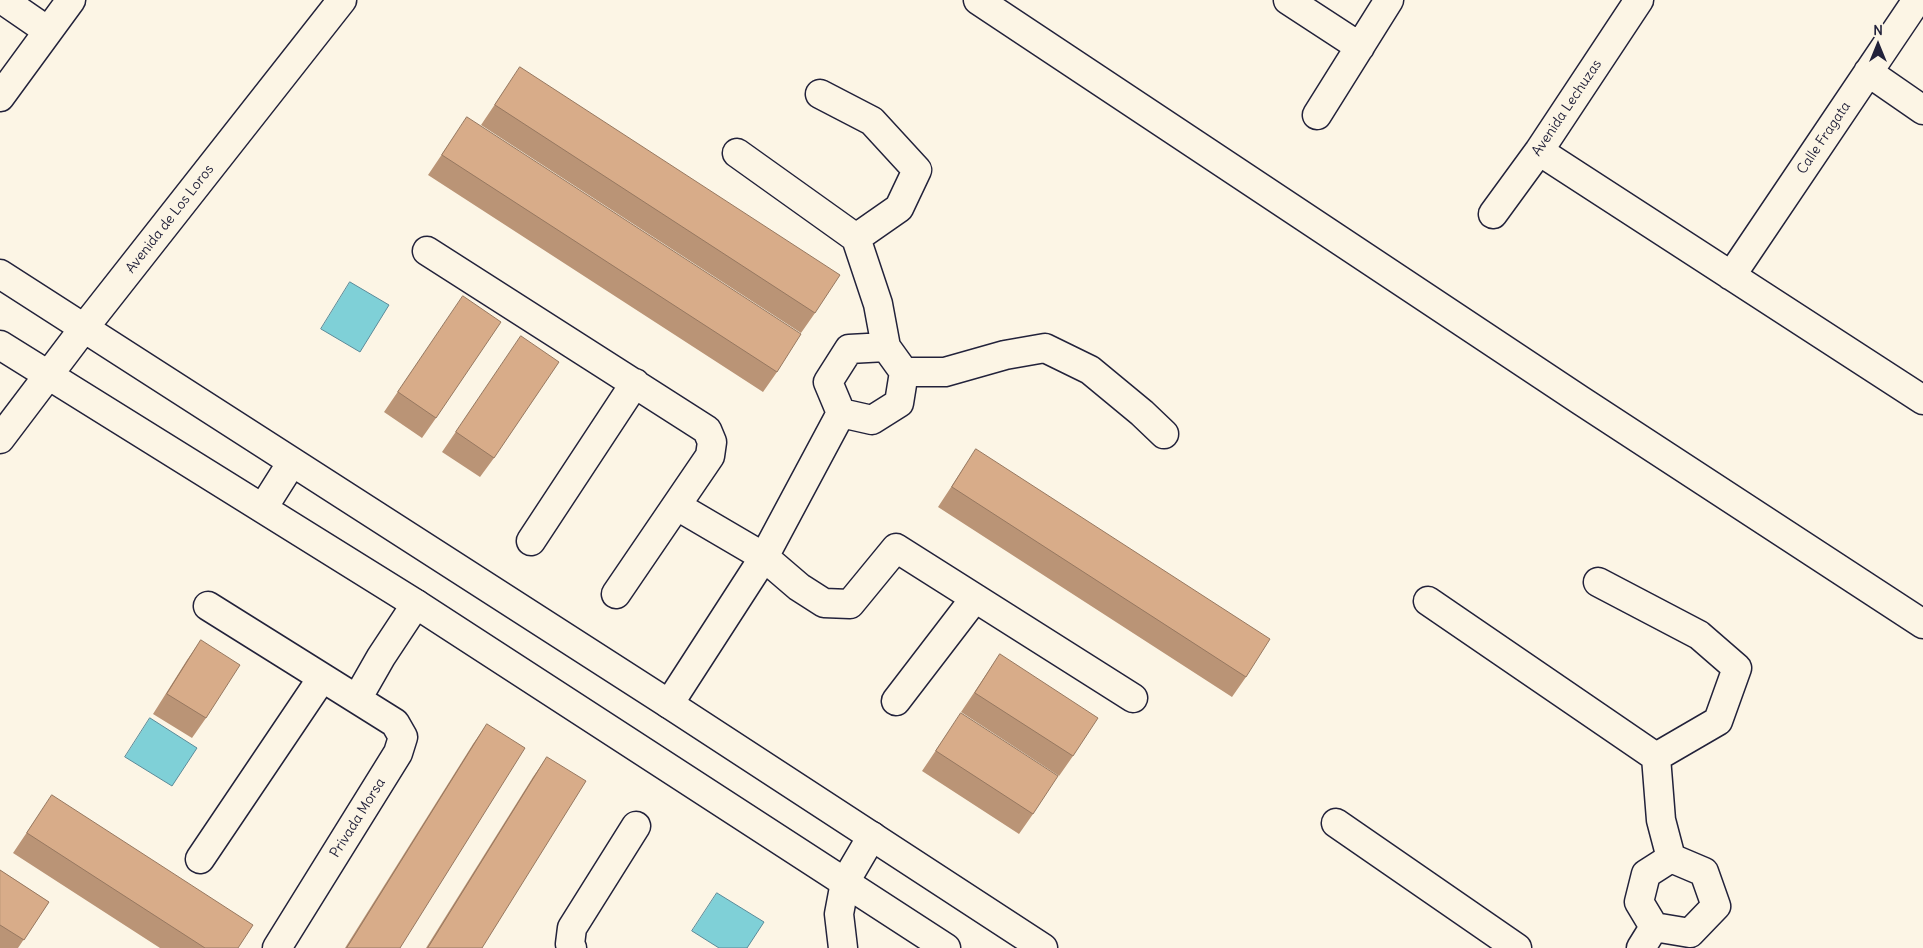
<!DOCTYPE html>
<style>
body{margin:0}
#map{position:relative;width:1923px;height:948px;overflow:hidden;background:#fcf5e5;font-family:Delius,sans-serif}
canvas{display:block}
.north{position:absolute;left:1853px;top:20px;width:50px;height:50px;-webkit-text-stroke:4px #fcf5e5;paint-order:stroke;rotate:0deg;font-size:14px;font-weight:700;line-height:20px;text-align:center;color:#22223b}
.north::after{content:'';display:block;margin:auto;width:18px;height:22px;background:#22223b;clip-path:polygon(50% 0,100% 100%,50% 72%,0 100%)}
</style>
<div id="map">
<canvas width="1923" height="948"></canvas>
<div class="north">N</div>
</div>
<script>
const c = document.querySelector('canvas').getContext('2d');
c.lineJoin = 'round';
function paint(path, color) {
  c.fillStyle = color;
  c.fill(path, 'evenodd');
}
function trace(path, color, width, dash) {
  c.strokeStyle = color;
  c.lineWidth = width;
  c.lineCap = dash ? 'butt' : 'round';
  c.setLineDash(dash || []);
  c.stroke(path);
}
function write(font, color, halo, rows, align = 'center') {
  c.font = font + ' Delius,sans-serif';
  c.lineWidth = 5;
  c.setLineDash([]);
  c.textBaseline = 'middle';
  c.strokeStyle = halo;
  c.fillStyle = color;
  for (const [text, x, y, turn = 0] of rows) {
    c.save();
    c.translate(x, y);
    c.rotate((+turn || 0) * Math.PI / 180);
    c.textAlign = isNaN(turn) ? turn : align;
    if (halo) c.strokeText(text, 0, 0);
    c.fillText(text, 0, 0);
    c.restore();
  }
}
const water = new Path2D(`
 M350,282L389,305L360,352L321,329Z
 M150,718L197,748L172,786L125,757Z
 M717,893L764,922L747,948H719L692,931Z`);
const street = new Path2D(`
 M3,0L48,31
 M978,0L1580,400L1923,624
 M1288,0L1360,47
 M1868,72L1923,110
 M820,94L872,121L917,170L899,208L856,238
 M0,97L71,0
 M1317,115L1389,0
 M1539,151L1923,400
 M737,153L856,238L878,304L886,347
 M1493,214L1539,151L1639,0
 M427,251L707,430L712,442L710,456L616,594
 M1731,276L1917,0
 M886,347L904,372L899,403L872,420L841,413L828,382L849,349Z
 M904,372H945L1005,355L1045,348L1090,370L1142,413L1164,434
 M677,506L764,557L799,587L824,603L850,604L896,548L1133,698
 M531,541L635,383
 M1598,582L1699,635L1737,668L1718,721L1656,757
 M1428,601L1656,757L1661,820L1671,858
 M208,606L395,723L403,737L398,753L277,948
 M357,699L381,657L416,604
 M896,701L975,598
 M669,704L764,557L841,413
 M1336,823L1517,948
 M1671,858L1704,872L1716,906L1690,933L1654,927L1639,902L1646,874Z
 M200,859L322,678
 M572,948L570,944L572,928L636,826
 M843,948L839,914L845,882L872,836
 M1641,948L1654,927`);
const secondary = new Path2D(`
 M0,274L669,704L1043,948
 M0,345L416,604L946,948
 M0,439L84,328L342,0
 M263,508L292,462`);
const wall = new Path2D(`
 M520,67L815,313L801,333L481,125Z
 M467,117L777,372L763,392L428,175Z
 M463,296L436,418L422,438L384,412Z
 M521,336L494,458L480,477L442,452Z
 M976,449L1246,677L1232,697L938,507Z
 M201,640L206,718L192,738L153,714L187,660Z
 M1000,654L1073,756L1059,776L961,712Z
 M961,713L1033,814L1019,834L922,771Z
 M487,724L400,948H345L473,744Z
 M547,757L482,948H426L533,777Z
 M52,795L238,948H160L13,853Z
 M0,870L49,902L18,948H0Z`);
const building = new Path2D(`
 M520,67L840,275L815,313L495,105Z
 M467,117L801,334L777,372L442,155Z
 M463,296L501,322L436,418L398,392Z
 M521,336L559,362L494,458L456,432Z
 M976,449L1270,639L1246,677L952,487Z
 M201,640L240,665L206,718L167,694Z
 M1000,654L1098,718L1073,756L975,693Z
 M961,713L1058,776L1033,814L936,751Z
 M487,724L525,748L400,948H347Z
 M547,757L586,781L482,948H428Z
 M52,795L253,925L238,948H205L27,833Z
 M0,870L49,902L24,940L0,925Z`);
const streetNames = [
 ["Avenida Lechuzas",1567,108,-56],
 ["Calle Fragata",1824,138,-56],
 ["Avenida de Los Loros",170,219,-52],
 ["Privada Morsa",358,818,-58]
];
paint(water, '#7fd0d7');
trace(water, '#5a8a99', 1);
trace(street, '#22223b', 31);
trace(secondary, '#22223b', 31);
trace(street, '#fcf5e5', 28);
trace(secondary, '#fcf5e5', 28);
paint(wall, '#ba9476');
paint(building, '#d8ac89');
trace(building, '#977860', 1);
write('14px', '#22223b', '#fcf5e5', streetNames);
</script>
